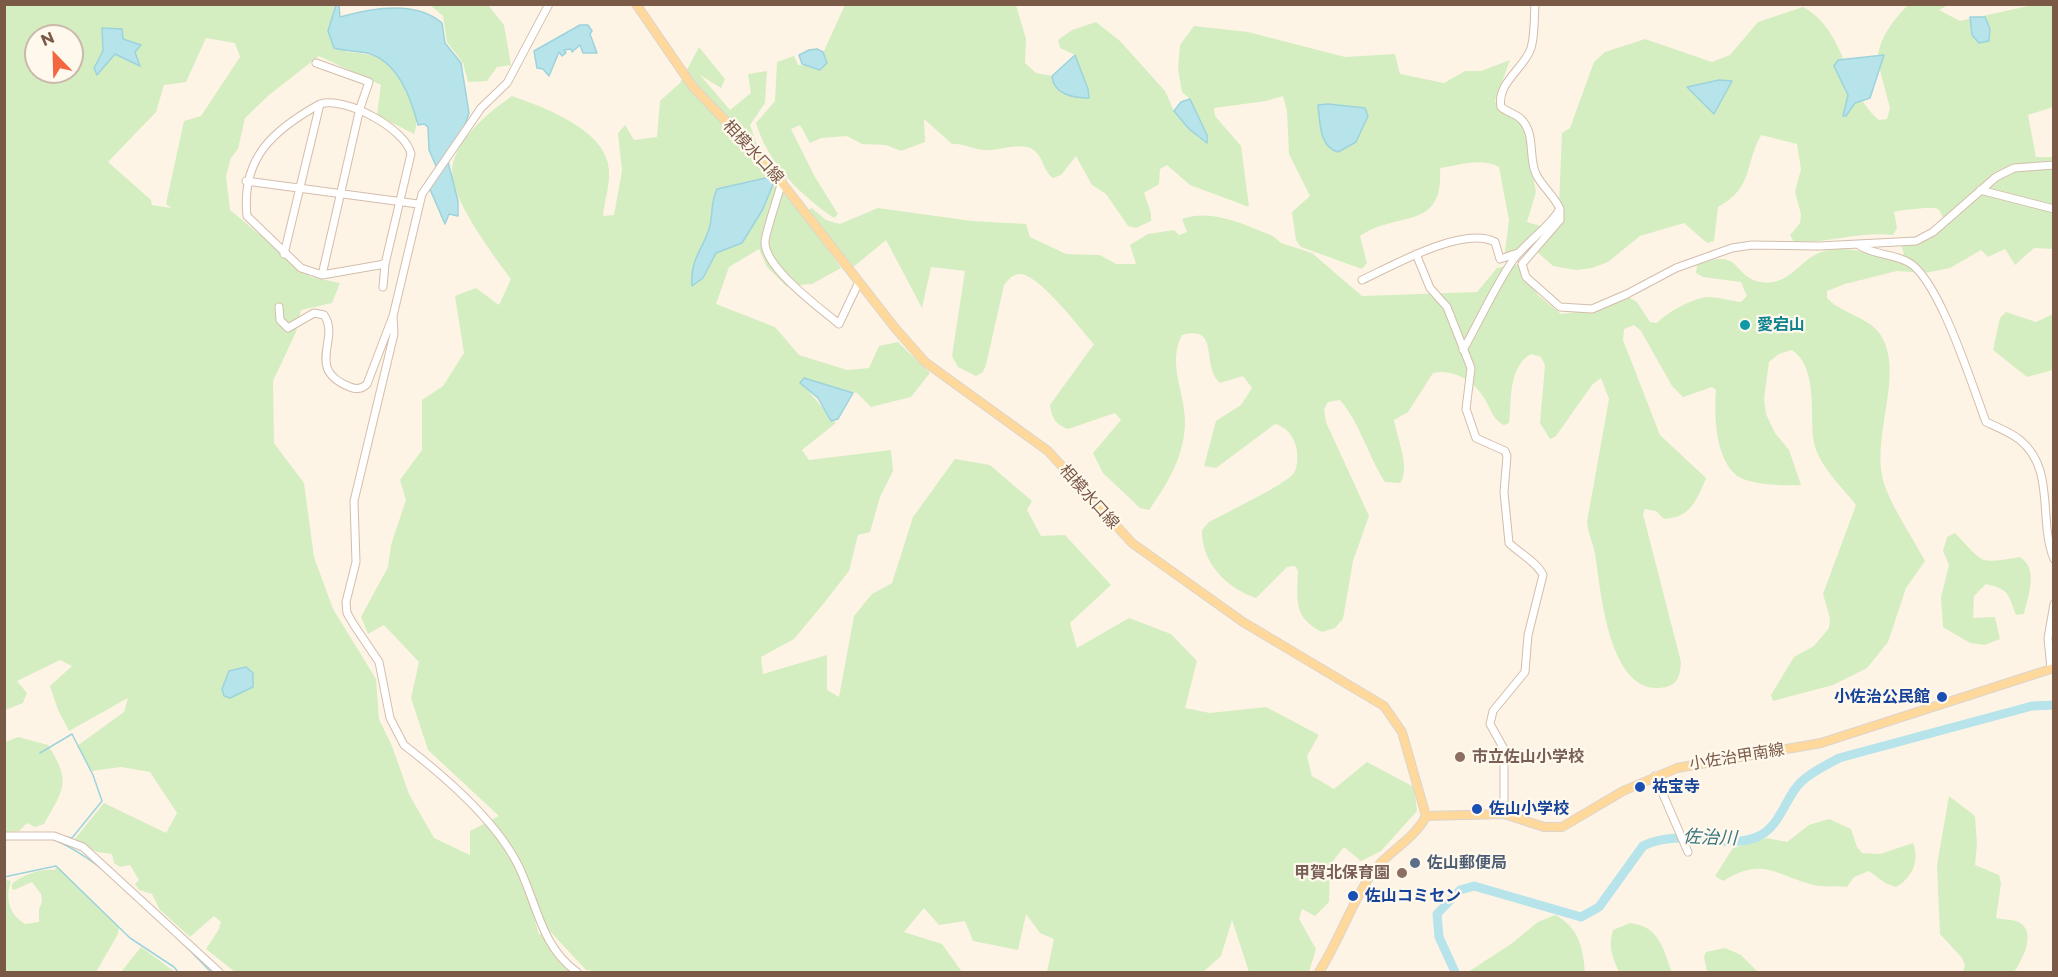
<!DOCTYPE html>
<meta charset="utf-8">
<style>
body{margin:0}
#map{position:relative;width:2058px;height:977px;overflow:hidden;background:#fef4e5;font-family:Montserrat,sans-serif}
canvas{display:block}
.frame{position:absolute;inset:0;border:6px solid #7a5947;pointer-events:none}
.north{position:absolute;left:24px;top:24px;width:60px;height:60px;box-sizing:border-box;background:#fff8ed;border:2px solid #cab8ab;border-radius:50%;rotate:337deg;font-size:16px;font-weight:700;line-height:24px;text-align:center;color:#7a5947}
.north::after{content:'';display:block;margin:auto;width:21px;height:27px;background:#f3663f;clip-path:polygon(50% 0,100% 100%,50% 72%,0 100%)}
</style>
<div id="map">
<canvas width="2058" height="977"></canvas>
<div class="frame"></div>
<div class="north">N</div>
</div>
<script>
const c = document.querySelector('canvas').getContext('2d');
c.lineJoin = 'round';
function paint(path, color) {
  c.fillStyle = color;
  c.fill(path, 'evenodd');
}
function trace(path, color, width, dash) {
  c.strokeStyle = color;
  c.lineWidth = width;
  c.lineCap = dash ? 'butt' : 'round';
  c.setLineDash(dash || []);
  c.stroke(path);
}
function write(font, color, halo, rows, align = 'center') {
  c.font = font + ' Montserrat,"Noto Sans JP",sans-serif';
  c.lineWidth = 4.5;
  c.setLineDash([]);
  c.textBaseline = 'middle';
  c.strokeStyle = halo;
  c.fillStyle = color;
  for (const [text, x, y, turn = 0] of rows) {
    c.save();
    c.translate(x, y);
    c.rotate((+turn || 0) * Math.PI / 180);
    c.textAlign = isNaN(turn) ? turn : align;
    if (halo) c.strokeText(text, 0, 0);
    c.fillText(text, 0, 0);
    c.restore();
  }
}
const green = new Path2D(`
 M5,5H335L328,31L347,52C360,53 372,53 383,61C402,75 423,112 414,134L377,115L381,85L319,56L269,95L245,118L238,149L231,158L226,176L230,210L311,277L340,283L332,303L301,310L296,332L273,381L274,443L304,483L314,557L333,609L376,679L379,719L392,746L409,794L434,838L470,855V831L499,816L428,750L411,698L419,662L384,625L368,634L361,617L388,567L391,545L406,500L400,480L422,450V400L443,386L464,353L455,296L476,288L499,305L511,279C494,257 454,202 452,175C450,143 489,112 512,96C543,107 608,130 609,171C610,186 604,202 603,216L614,215L622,171L618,133L625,125L634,140L657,137L660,101L680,83L699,47L725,79L721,88L700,75L730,110L751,93L748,74L767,71L765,103L750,125L757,145L803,213L812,208L826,220L840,224L878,208L972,221L1026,224L1030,237L1066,254L1100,255L1116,264H1136L1130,245L1148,234L1174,230L1179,235L1187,232L1182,219C1212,208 1245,225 1273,236L1281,243L1312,253L1362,296L1477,292L1497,268L1518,264L1538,295L1561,314L1602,308L1630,298L1637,302L1650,322L1657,323C1667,312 1693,298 1708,297C1718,297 1731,301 1741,302L1747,296L1741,282L1703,277L1696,273L1697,265C1743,246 1731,277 1761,282C1793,287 1800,254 1829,250C1855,245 1879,259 1905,259L1901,244L1933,233L1946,222C1943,218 1941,212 1938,209C1934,206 1898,210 1894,212L1897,228L1893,235C1861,231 1828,243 1794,242L1790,235L1800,223L1801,214L1795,192L1801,169L1797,144L1761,135C1744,166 1754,187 1718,207L1714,241L1707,243L1684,223L1640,236L1608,262L1592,268L1576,270L1553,266L1536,251L1558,228L1562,133L1570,128L1594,62L1605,52L1645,39L1712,62L1730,55L1758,22L1803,7C1848,32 1843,89 1879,120L1887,119L1890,108L1877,59C1880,37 1893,20 1908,5H1948L1939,10L1960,21L2033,5H2053V107L2028,115L2036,157H2053V249L2034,248L2015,265L2005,249L1988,257L1981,250L1950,268L1925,273L1897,271L1845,284L1827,291V298C1842,314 1867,316 1880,334C1906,373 1870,436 1884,483C1891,506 1913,538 1925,561L1906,588L1888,642L1867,668L1833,685L1773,701L1771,695L1794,657L1814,646L1829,628L1830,618L1823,594L1856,505C1843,488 1819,466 1814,443C1809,417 1819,368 1792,350L1779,354L1769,362L1764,399L1766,414L1775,433L1789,450L1801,485C1785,486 1748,485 1736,475C1715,457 1714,414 1716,390L1712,387L1683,397L1672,386L1641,331L1634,325L1624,329L1623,340L1660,435L1706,478C1697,500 1690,518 1664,519L1656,511L1645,509L1643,514L1681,662C1680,674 1679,684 1666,687C1608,700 1601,589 1595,554C1593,543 1588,534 1587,522L1609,399L1601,378L1592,385L1556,436L1550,439L1540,423L1545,365L1541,357L1531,354C1508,367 1512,399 1509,423L1504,425C1492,420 1490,405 1482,395C1471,379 1452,369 1433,373L1408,412L1394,420C1397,438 1411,469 1400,483L1385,482C1368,456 1360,423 1340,400L1328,402L1324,409L1326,422L1369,516L1353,561L1343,619L1335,628L1322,632C1293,618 1297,599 1298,571L1295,566L1287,567L1256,598C1226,588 1201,562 1202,530L1209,522C1224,514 1288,483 1294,473C1298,466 1298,454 1296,446C1292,434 1287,428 1275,424L1216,468L1204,466L1216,421L1241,405L1252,388L1243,376L1220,383C1200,365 1221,324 1182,335C1167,363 1185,393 1185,421C1185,455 1168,483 1149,510L1140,508L1103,473L1093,453L1121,420L1115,413L1068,429C1055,424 1052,418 1050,405L1094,344C1080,329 1039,273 1019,274C1012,275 1008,280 1004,285L986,365L983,372L976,376L958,367L952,356L965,271L931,267L922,308L886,240L851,269L815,230L841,268L812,284L786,286L767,267L759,249L729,267L716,304L775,327L799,355L847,370L869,368L879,346L898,342L930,373L911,397L871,407L857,393L810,383L806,378L802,384L836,423L802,450L809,460L891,450L893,471L880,497L870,532L858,535L849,571L824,603L794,639L761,657L763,674L827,655V690L839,697L854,616L872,594L892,583L913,517L955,459L990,465L1032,501L1027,510L1041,536L1065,535L1111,585L1070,623L1077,648L1129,618L1171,634L1197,661L1185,708L1210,713L1266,707L1319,735L1307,756L1312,776L1334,789L1367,762L1414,787L1417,811L1381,851L1361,861L1344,847L1330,865L1329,902L1315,916L1302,909L1299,919L1316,949L1309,972H1249L1232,920L1221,956L1203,972H1047L1054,939L1040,933L1026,914L1018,950L973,941L965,921L939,925L924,908L904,932L942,944L962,972H603L586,970L533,913L539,935L543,932L557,960L573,972H235L206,949L219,929L221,922L214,916L190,937L160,910L152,894L139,890L135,884L139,880L130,865L120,867L114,863L112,854L97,852L74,840L104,803L166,833L177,813L150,772L121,767L91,771L77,746L124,712L128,698L69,731L58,710L50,686L72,666L60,660L17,681L27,693L23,703L5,710ZM36,36H72V72H36ZM206,38L235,43L240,57L201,116L184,121L166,204L171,208L152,205L151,200L108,162L156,112L164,85L186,82Z
 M430,5H488L504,25L511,65L497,67L487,81L468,82L463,63L447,42L443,16Z
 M845,5H1016L1026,39L1025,63L1036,73L1052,76L1053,82C1065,92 1073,98 1089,98L1075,55L1060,48L1058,40L1072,30L1096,22L1120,41L1165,91L1174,111L1200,139L1190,99L1182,92L1178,69L1180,45L1194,26L1248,32L1345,57L1395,54L1400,74L1444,83L1465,71H1481L1510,60L1495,101L1498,108L1518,120L1525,133L1536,192L1527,222L1541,226L1508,260L1505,252L1509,220L1499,167C1481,157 1459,165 1440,168C1444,232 1398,210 1360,236L1367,263L1362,269L1301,247L1296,240L1292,212L1310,196L1289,154L1287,111L1283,96L1266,101L1214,108L1215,116L1241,146L1249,207L1190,185L1167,165L1160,169L1159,184L1144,193L1151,213V221L1136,228L1128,226L1106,194L1092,185L1076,156L1061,175L1053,178C1043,171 1044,159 1035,151C1022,140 998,152 984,150C972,149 964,143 952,144L924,119L925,142L901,151L886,145L862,144L847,136L821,138L810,143L800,125L791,129L815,177L838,214L834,218C800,195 768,163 756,123L775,101L777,62L794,56L798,65L818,67L824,61L823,53Z
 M2006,312L2036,322L2053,314V370L2027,377L1993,350L2000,318Z
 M1955,533C1985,564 1977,564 2020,557C2039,569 2028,596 2024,614L2016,615C2008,594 2009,589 1986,584L1974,596L1973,618L1995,617L2000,639L1985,645L1970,643L1943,627L1941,597L1949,565L1943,551L1947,537Z
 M18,737L48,745C71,782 65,787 44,824L35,827L27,823L19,831L5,832V742Z
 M1949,796L1975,816L1977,844L1975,865L1999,875L2001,884L1996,918C2003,920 2010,919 2016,921C2039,929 2022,961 2014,972H1963L1965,965L1962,958L1940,934L1937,865Z
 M1829,819L1851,829L1857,847L1862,853L1880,854L1913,843C1920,861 1912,878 1896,887L1885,883L1869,871L1854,877L1847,887C1836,885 1824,888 1814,885C1775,875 1763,856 1723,881L1715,876L1733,848L1767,838L1787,842L1809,825Z
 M58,867L119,927L118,934L96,972H5V880L11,881C5,899 9,914 25,924L39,922V909L42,902L41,894L32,882L14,890L12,889V884C21,875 42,868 54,870Z
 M1555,915C1579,927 1583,948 1585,972H1468L1511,944L1538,922Z
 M1630,923C1660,927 1662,947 1672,972H1619C1612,957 1608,946 1613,930Z
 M141,947L175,972H121Z
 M1725,948L1741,955L1758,972H1707L1704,957L1706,952Z`);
const water = new Path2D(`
 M336,5H339L340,17C371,8 416,0 442,23L445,43L461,63L469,113L463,131L439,165L436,166L429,150L428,127L424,124L418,125C411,98 398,61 367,53C356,51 345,51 334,48L328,31Z
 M1970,17H1985L1990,29L1989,41L1979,43L1972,35Z
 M580,25H588L592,31L590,34L597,53H583L580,45L572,52L571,49L564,50L566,53L562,56L559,52L549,76L543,69L537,68L534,51Z
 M102,28L122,29L123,39L141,45L135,52L140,66L115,54L97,75L94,68L103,51Z
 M817,49L823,52L827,63L820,70L802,64L799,55L809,50Z
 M1075,55L1088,89L1089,98C1073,98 1053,94 1052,76Z
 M1884,55L1870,98L1855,103L1846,116H1843L1848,95L1834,66L1838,60Z
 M1719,80L1732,81L1714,114L1687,87Z
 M1190,99L1207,135V143L1189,129L1174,111L1181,102Z
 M1328,104L1365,108L1368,116L1356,142L1338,152C1319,147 1320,121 1318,105Z
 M448,162L458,201V216L449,214L445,224L429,187Z
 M770,177L774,182L763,209L742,243L716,253L703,278L692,286C689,256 708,245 711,220C713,206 711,203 717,189Z
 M804,378L853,393L838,419L831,421L818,398L800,383Z
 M246,667L253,673V687L230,698L224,696L222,689L229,671Z`);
const stream = new Path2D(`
 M40,753L72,734L93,775L102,801L72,838L66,837
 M9,833H43
 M52,839C106,860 169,930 211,972
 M4,840L11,839
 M4,877L56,866L130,938L174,967L178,972`);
const river = new Path2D(`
 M1455,972L1439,937L1437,914L1460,890L1474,886L1581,917L1599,907L1643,846C1684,826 1729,853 1761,835C1780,825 1786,797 1800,783C1811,772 1825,766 1839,758L2032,706L2054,705`);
const minor = new Path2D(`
 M316,63L369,82L360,108L322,275
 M246,181L418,204
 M782,181C779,194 764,236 765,243C766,269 820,308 839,324L859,282
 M1980,190L2054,209
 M1560,209V220L1522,264L1526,277L1560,307L1592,309L1627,294L1676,268L1732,248L1752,245L1819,246L1916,241L1933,232L1996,177L2014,168L2054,165
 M1860,246C1875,255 1894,254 1908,262C1939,278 1973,388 1986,422C1997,427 2010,432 2020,440C2056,469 2038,521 2054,559
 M284,254L320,104
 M1416,254L1430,288L1447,307L1471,368L1466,409L1476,438L1505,451L1507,456L1504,492L1509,543C1519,553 1537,562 1543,575L1528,635L1525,672L1493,711L1490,724L1504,749V814
 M1362,280C1392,266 1464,225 1495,242L1500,259L1518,253
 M383,287L385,264L411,154C406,129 345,96 320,104C273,130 241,158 247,216L301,268L322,275L385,264
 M279,307L280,320L288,328L314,313L324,315C341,339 304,369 350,387C357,390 362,389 367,384L393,316L422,194L481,108L507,83L549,4
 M393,316L394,334L354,501L356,562L346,602L347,613L354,625L379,662L390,718L404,745C443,775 496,821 518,865C537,903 541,947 577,972
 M1463,350C1480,320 1494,288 1513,260C1527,241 1548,229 1560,209C1554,195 1542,187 1536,174C1528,157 1536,134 1521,119C1516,114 1507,112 1501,107C1496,83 1525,68 1531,48C1535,35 1534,18 1535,4
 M2051,669L2048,638L2054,604
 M1655,776L1688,852
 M4,836H54L83,847L219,972`);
const major = new Path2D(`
 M636,4L693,87L768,165L895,328L925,362L1048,451L1132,543L1243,622L1384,706L1402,732L1426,816C1415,839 1387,852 1372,873C1351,904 1339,941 1319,972
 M1426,816L1504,814L1544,827H1562L1623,791L1677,768L1821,743L2054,668`);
const markers = [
 [1745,325,6,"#0f9aa8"],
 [1942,697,6,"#1a4fb4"],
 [1460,757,6,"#8d6e63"],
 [1640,787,6,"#1a4fb4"],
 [1477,809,6,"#1a4fb4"],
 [1415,863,6,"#5c6f8a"],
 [1402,873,6,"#8d6e63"],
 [1353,896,6,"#1a4fb4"]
];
const streetNames = [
 ["相模水口線",753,152,47],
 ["相模水口線",1089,497,48],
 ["小佐治甲南線",1737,757,-9]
];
const cultureNames = [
 ["愛宕山",1757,325]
];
const transitNames = [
 ["小佐治公民館",1930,697,"right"],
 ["祐宝寺",1652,787],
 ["佐山小学校",1489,809],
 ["佐山コミセン",1365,896]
];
const educationNames = [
 ["市立佐山小学校",1472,757],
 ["甲賀北保育園",1390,873,"right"]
];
const serviceNames = [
 ["佐山郵便局",1427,863]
];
const waterNames = [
 ["佐治川",1710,838,2]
];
paint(green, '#d4eec1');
paint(water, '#b7e3ea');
trace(water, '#9cd3dd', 1.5);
trace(stream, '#9cd3dd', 1.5);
trace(river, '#b7e3ea', 9);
trace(minor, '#d4bdac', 9);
trace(major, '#dcd4cf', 10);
trace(minor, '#fff', 7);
trace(major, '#ffd99b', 8);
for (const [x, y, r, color] of markers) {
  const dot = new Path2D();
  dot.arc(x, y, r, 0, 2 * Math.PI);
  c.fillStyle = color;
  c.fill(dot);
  trace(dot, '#fff8ed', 2);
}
write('16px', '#7a5947', '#fff8ed', streetNames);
write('bold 16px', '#0d838f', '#fff8ed', cultureNames, 'left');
write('bold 16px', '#164399', '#fff8ed', transitNames, 'left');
write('bold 16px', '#785e54', '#fff8ed', educationNames, 'left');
write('bold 16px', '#4e5e75', '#fff8ed', serviceNames, 'left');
write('italic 18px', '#397681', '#fff8ed', waterNames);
</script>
